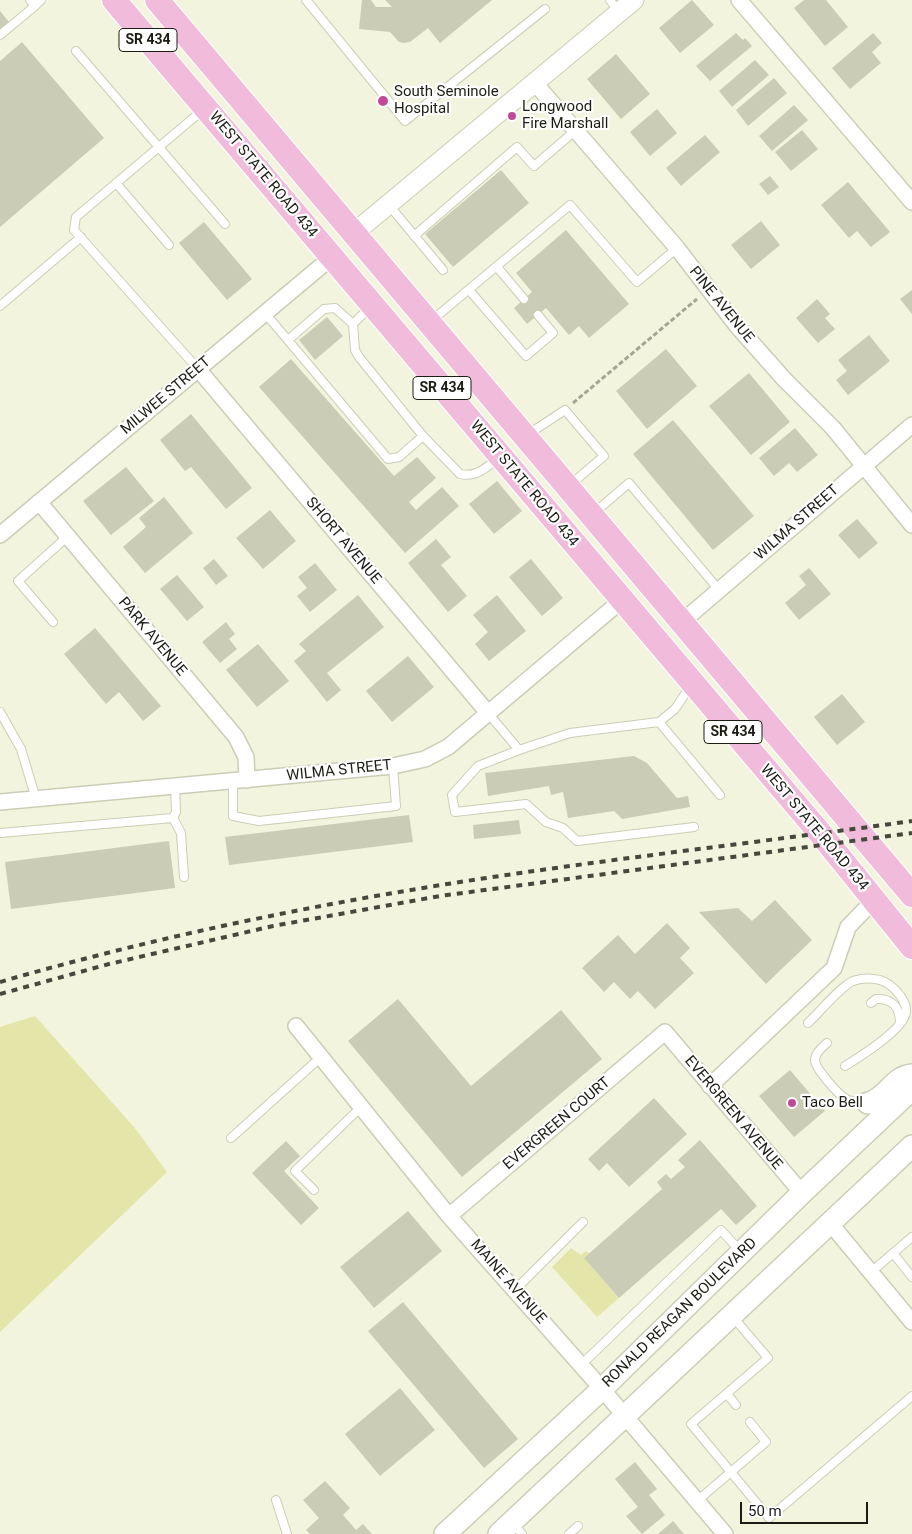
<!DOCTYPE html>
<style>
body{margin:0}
#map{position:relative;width:912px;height:1534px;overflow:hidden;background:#f3f4dd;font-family:Roboto,sans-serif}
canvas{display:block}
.scale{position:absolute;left:740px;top:1502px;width:128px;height:22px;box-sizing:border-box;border:2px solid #1c1d14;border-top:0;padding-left:6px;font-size:15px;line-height:18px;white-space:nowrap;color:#1c1d14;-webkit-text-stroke:4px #fff;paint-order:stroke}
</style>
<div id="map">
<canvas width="912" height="1534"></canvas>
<div class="scale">50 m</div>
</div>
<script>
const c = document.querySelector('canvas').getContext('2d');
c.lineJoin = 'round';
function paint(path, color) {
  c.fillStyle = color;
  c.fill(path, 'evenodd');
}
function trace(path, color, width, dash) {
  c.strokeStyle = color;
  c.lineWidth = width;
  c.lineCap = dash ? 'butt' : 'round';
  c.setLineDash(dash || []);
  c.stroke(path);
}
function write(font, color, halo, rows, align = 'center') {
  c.font = font + ' Roboto,sans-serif';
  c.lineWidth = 4.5;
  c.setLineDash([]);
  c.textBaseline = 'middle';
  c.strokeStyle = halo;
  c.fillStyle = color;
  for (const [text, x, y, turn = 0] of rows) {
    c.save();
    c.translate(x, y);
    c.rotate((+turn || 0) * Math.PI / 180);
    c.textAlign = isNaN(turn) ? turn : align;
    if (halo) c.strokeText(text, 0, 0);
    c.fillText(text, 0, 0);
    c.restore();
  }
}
const green = new Path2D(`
 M35,1016L134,1127L167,1172L0,1332V1027Z
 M571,1248L581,1255L586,1251L589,1253L584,1258L619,1298L597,1317L552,1267Z`);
const building = new Path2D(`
 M362,0H371L376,7H392L385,0H492L440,43L428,28L410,42L404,43L399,42L390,32L359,29Z
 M692,0L714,25L680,53L659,28Z
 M804,0H826L848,27L825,46L794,8Z
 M0,11L9,22L0,30Z
 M736,33L743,40L745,38L752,46L710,81L696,66Z
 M873,33L882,43L872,52L881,63L850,89L832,68Z
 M22,42L104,138L0,227V61Z
 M616,54L650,94L621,119L587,79Z
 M755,60L769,75L732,107L719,91Z
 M774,78L787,93L748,126L736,110Z
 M794,105L808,120L772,151L759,136Z
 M657,109L677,133L650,156L630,132Z
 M802,130L818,149L791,171L775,152Z
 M705,135L720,152L681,186L666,168Z
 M501,170L529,203L453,267L425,234Z
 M770,176L779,187L768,195L759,184Z
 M848,182L890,232L871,247L857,231L849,238L821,205Z
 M761,221L780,245L751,269L731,245Z
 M204,222L252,279L227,300L179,243Z
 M566,230L629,304L589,338L579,326L569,335L546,308L527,324L514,308L532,292L516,273Z
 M912,290V314L900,299Z
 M817,299L830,314L825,318L835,329L818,343L796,318Z
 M327,317L343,336L315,360L299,340Z
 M869,335L890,361L848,395L836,380L847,371L838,360Z
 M666,349L697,386L647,429L616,391Z
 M291,359L394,476L417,457L436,478L409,502L416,510L442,487L459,506L405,553L259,387Z
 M749,373L790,422L751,455L709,406Z
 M191,414L252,488L226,509L191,467L185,471L160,440Z
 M673,420L754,516L713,550L633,454Z
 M795,428L818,455L797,472L789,463L774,476L759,458Z
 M126,467L154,501L111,535L83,501Z
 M497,481L522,511L494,534L469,504Z
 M164,497L193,533L145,573L123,547L146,527L139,518Z
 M270,510L296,541L263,569L236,538Z
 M857,519L878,543L859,559L838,535Z
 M436,539L451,557L441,565L467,596L448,612L408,563Z
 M214,559L228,576L216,585L203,568Z
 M531,559L563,598L542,616L509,577Z
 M315,563L337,590L310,612L297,596L307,588L298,577Z
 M809,568L831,594L799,620L785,603L806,585L799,576Z
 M177,575L204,607L187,621L160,589Z
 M358,595L384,627L327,673L341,690L327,702L294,661L306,651L299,644Z
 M497,595L526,631L489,661L475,644L488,632L473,615Z
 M226,622L235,634L229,639L237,649L220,663L202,642Z
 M95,628L161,706L143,721L119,692L106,704L64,654Z
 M258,644L289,681L257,707L226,670Z
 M408,656L434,687L392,722L366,691Z
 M842,694L865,722L837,745L814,717Z
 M634,756L647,763L677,798L688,796L690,807L622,819L614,811L568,818L563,792L551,795L549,786L488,796L485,773Z
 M409,815L413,842L229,865L225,837Z
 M519,820L521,834L474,839L473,825Z
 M169,841L175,888L11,909L5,862Z
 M775,900L812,940L766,984L699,912L738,908L752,921Z
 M667,923L690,948L680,958L694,973L655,1009L638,991L630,999L614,982L604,992L582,968L618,935L635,954Z
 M398,999L471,1086L561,1010L602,1059L462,1177L348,1041Z
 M790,1070L825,1111L794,1137L759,1096Z
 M654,1098L687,1134L629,1187L607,1163L599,1171L588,1159Z
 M700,1140L757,1206L736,1225L721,1209L619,1298L584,1258L662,1189L657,1182L666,1174L671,1179L685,1167L678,1160Z
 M286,1141L300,1156L284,1171L319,1208L301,1225L252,1173Z
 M408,1211L442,1251L374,1308L340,1267Z
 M403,1302L518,1439L484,1468L368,1331Z
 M400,1388L435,1430L380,1476L345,1434Z
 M635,1462L657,1489L649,1495L665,1515L642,1534L626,1516L638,1507L615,1479Z
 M325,1481L350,1508L343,1515L356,1530L363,1524L372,1534H310L306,1530L319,1518L303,1500Z
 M673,1521L684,1534H658Z`);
const path = new Path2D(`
 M573,403L697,299`);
const service = new Path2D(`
 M30,0L35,6L41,0
 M306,0L405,121L545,9
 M610,0L619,12
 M0,35L35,6
 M76,51L225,224
 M116,183L169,245
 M388,204L443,270
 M414,236L517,147L534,166L576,130
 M497,267L524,299
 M469,290L526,356L553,333L538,315
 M0,306L81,237
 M371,306L353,324L355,350L359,357L423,436L460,474C477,478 486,467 499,458
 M265,313L388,459L399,457L423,436
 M431,321L570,205L637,282L677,248
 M288,340L324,309L335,308L353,324
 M198,369L74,230L76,217L204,109
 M527,435L565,410L604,456L570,485
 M594,513L629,483L719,590
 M53,622L18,581L68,536
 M0,712L21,749L36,799
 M488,713L519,750L570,733L659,722L720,795
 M659,722L675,709L691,685
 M519,750L478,766L452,795L455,812L526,804L546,822L563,828L577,841L694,827
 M233,781V816L259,821L396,806L393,766
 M173,818L181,833L184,877
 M0,833L173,818L176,812L175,787
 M871,1003L876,999C893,998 900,1008 900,1023
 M808,1023C819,1013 841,986 853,981C861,978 872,978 880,980C893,984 912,1004 904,1018C895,1035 861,1056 845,1066
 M827,1043C822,1047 816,1052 815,1059C814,1068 838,1094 846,1099C852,1102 859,1102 866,1103
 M231,1138L321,1057
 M314,1190L295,1171L361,1107
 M893,1253L912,1277
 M871,1272L912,1237
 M515,1290L583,1222
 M733,1317L768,1358L691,1424L769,1518L912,1396
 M581,1365L721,1230L740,1251
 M727,1394L736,1405
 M276,1500L287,1534
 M697,1501L766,1442L750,1422
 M512,1522L522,1534
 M569,1534L578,1526`);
const minor = new Path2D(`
 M739,0L912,202
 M534,82L677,248L737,326L784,379L833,428L912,525
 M198,369L488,713
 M39,502L236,737L246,757L247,780
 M0,535L332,257
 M683,621L912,425
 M0,802L393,766L425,759L448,747L622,600
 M296,1026L449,1216L602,1389L725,1534
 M710,1086L834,968L848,927L874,900
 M449,1216L665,1032L802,1193
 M830,1223L912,1322`);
const tertiary = new Path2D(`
 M354,233L634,0`);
const secondary = new Path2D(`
 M868,1103C886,1100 893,1076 912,1075
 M445,1534L602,1389L802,1193L912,1089
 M499,1534L912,1146`);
const primary = new Path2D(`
 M114,0L820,833L912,947
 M157,0L912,895`);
const rail = new Path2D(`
 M0,982C145,940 292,909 441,885C598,860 755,843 912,821
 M0,994L109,964L273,926L440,896L912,833`);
const markers = [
 [383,101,6,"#c2489a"],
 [512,116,5,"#c2489a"],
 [792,1103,5,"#c2489a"]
];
const shields = [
 [148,40,58],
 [442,388,58],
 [733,732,58]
];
const shieldNames = [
 ["SR 434",148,40],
 ["SR 434",442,388],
 ["SR 434",733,732]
];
const poiNames = [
 ["South Seminole",394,92],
 ["Hospital",394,109],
 ["Longwood",522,107],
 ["Fire Marshall",522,124],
 ["Taco Bell",802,1103]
];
const streetNames = [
 ["WEST STATE ROAD 434",263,175,50],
 ["PINE AVENUE",721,305,51],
 ["MILWEE STREET",166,396,-40],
 ["WEST STATE ROAD 434",524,484,50],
 ["WILMA STREET",797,523,-41],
 ["SHORT AVENUE",343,541,50],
 ["PARK AVENUE",152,637,50],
 ["WILMA STREET",339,771,-6],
 ["WEST STATE ROAD 434",814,828,50],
 ["EVERGREEN AVENUE",733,1113,50],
 ["EVERGREEN COURT",557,1124,-40],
 ["MAINE AVENUE",508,1282,49],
 ["RONALD REAGAN BOULEVARD",680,1313,-44]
];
paint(green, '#e4e5a8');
paint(building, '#cbccb5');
trace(service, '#cccdb6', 10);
trace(minor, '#cccdb6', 18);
trace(tertiary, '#cccdb6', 21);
trace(secondary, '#cccdb6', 24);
trace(primary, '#fff', 26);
trace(path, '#a4a593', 3, [5, 2.5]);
trace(service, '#fff', 8);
trace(minor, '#fff', 15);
trace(tertiary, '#fff', 19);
trace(secondary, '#fff', 21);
trace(primary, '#f1bcdc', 24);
trace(rail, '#47483d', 4, [6, 6]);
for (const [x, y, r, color] of markers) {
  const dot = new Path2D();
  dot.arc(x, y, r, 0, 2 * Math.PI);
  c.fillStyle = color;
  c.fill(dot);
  trace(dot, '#fff', 2);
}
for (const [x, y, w] of shields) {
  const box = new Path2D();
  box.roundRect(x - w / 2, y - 11.5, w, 23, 4);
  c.fillStyle = '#fff';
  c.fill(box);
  trace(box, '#1c1d14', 1);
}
write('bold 14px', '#1c1d14', null, shieldNames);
write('15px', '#1c1d14', '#fff', poiNames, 'left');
write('15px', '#1c1d14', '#fff', streetNames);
</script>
